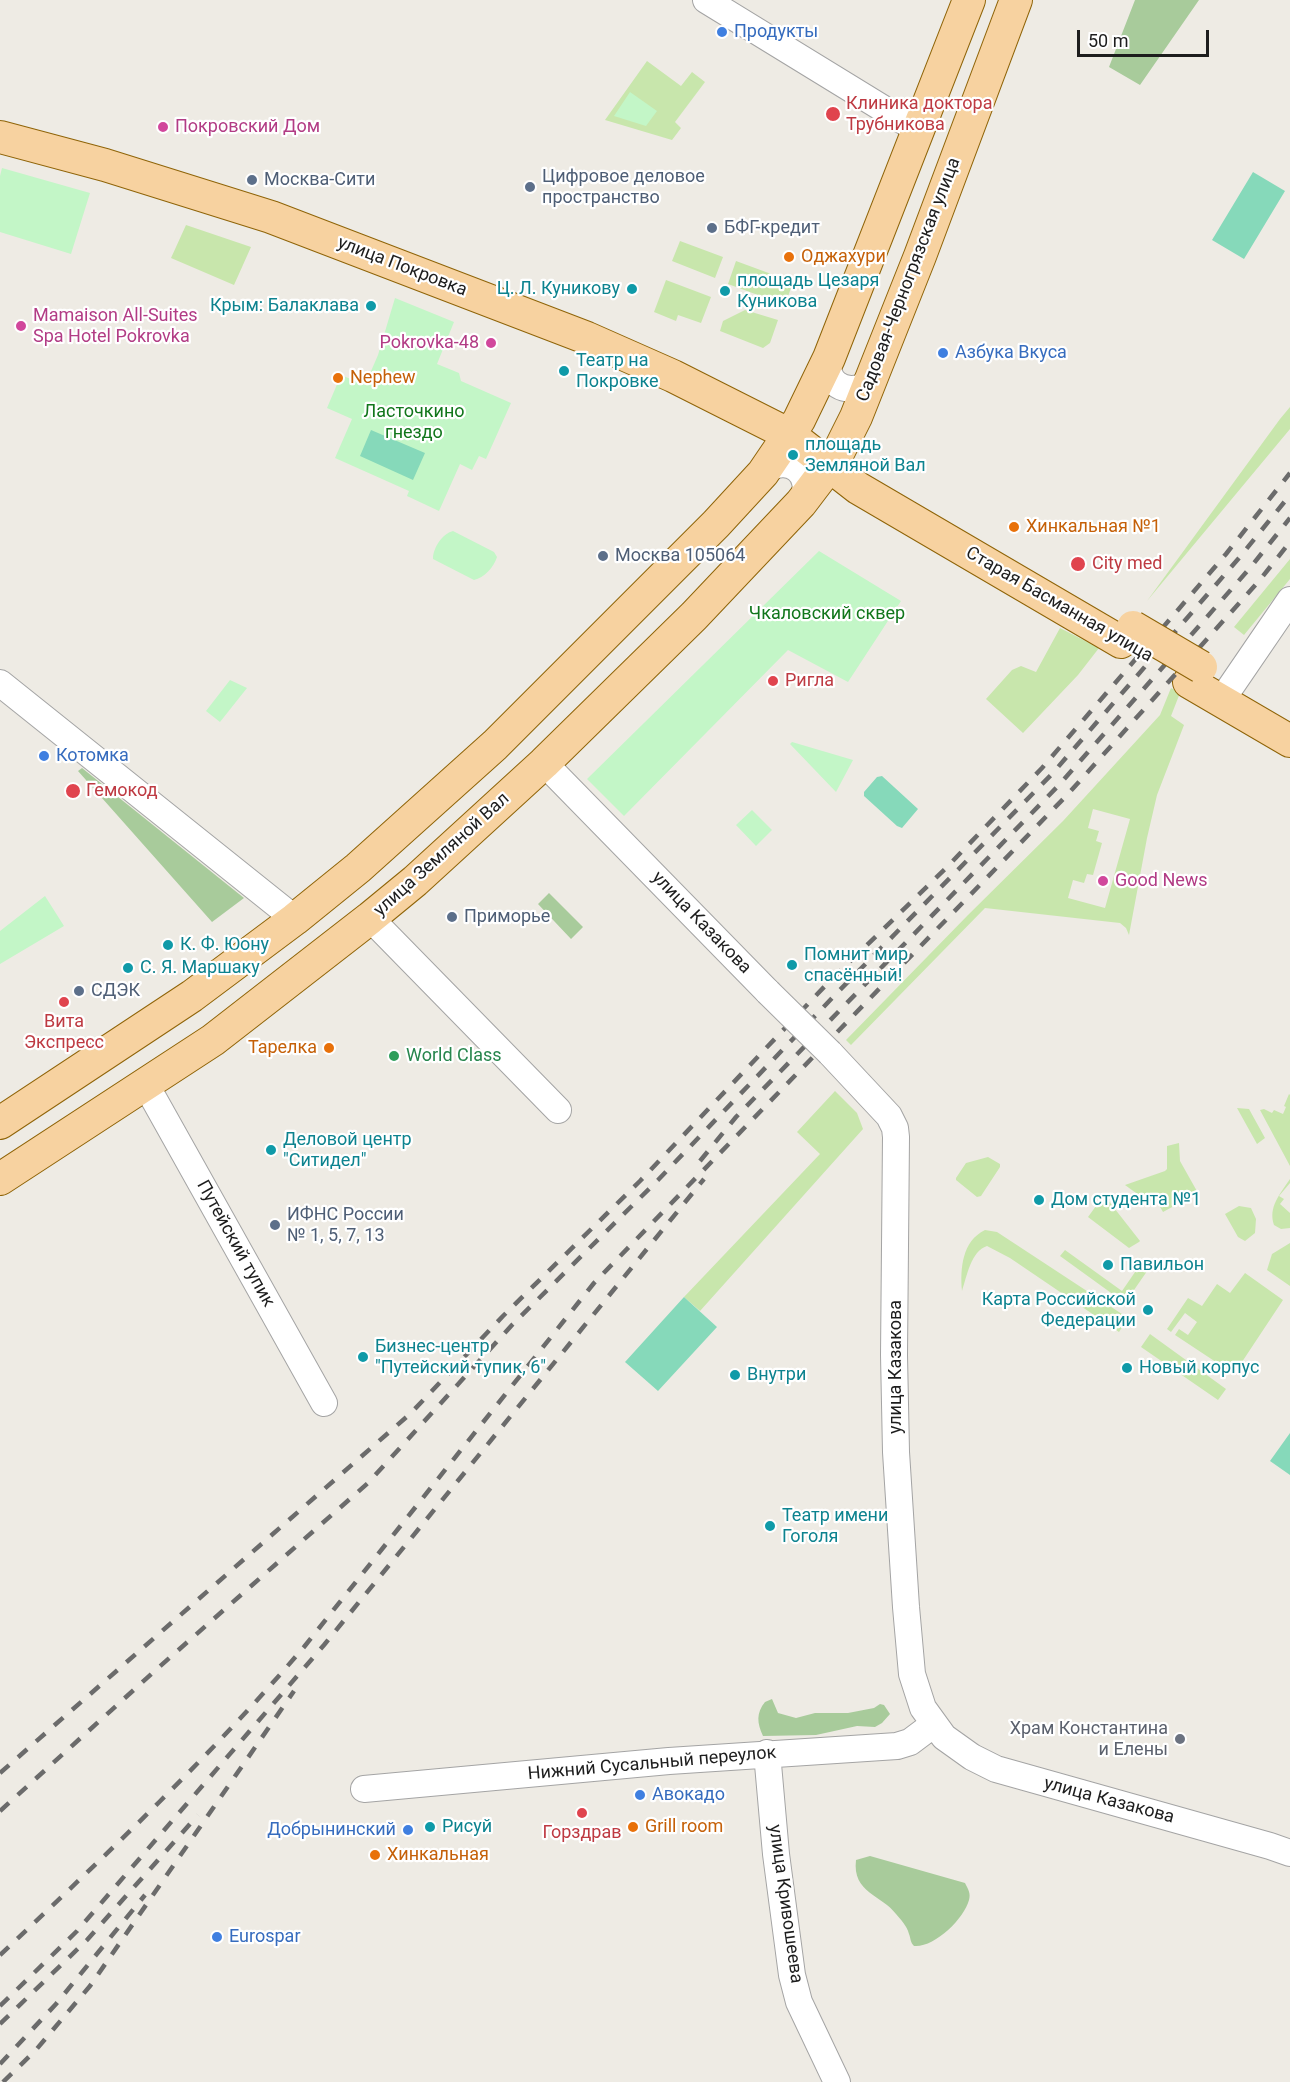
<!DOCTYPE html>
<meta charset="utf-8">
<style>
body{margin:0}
#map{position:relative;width:1290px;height:2082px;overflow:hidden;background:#eeebe4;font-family:Roboto,sans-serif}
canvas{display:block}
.scale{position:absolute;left:1077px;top:30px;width:132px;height:27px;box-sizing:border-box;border:3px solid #1d1d1d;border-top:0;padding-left:8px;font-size:18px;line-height:21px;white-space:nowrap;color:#1d1d1d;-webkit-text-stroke:4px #fff;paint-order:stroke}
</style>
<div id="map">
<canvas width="1290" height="2082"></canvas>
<div class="scale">50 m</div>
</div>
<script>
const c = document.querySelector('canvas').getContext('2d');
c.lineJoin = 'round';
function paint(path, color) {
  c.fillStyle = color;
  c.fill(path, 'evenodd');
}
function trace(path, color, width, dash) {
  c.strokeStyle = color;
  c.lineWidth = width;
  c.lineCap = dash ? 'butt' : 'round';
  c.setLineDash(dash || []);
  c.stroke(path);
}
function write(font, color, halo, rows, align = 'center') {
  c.font = font + ' Roboto,sans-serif';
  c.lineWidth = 4.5;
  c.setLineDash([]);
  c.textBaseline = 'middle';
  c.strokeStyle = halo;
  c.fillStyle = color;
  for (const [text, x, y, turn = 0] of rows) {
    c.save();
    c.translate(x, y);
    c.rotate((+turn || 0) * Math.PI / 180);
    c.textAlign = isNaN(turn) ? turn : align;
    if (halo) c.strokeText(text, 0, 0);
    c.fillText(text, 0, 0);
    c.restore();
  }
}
const grass = new Path2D(`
 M647,61L681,86L692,72L705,82L675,122L681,128L672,140L605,120Z
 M186,225L251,247L234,285L171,258Z
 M680,241L723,257L715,278L672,261Z
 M736,261L793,282L785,305L728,284Z
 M666,280L711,297L701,323L678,315L676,321L654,312Z
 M745,310L778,320L770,343L763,348L720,331L723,321Z
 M1290,407V429L1147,601L1280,419Z
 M1290,559V579L1244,635L1234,627Z
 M1060,628L1099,648L1078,675L1023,733L986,699L1012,670L1021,666L1036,672Z
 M1171,688L1180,693L1171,716L1184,725L1157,795L1147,838L1129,935L1126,928L1120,923L985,908L851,1045L846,1040L968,915L1063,821L1160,715ZM1093,809L1130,819L1105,908L1068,898L1073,880L1084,883L1087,874L1093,875L1102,843L1096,841L1099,831L1088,828Z
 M835,1091L857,1113L863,1129L700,1311L684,1297L820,1154L797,1132Z
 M1289,1094L1290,1095V1166L1260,1110L1264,1109L1272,1113L1274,1110L1283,1114L1286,1107L1284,1106Z
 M1237,1108L1249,1109L1265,1138L1257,1144Z
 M1179,1143L1180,1161L1198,1193L1163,1212L1156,1200L1147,1201L1125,1185L1165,1171L1167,1169V1146Z
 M988,1157L1000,1164V1167L981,1196L977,1197L956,1180V1178L966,1163Z
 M1290,1179V1183L1279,1196L1284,1199L1280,1204L1290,1213V1228L1281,1229L1274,1225C1268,1207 1280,1194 1290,1179Z
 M1104,1195L1140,1241L1139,1242L1129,1248L1088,1217Z
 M1239,1206L1251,1208L1256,1219L1255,1233L1245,1241L1238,1237L1225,1214Z
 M985,1230L997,1232L1128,1318L1119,1332L1010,1258L987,1246C971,1251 967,1276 962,1291C960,1269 962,1241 985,1230Z
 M1290,1243V1286L1267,1270L1272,1254Z
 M1065,1250L1122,1291L1144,1259L1152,1264L1125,1303L1060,1256Z
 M1245,1273L1283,1300L1234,1374L1175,1335L1179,1329L1188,1335L1197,1322L1185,1313L1171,1332L1167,1329L1188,1298L1202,1306L1217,1284L1230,1293Z
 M1150,1334L1226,1389L1218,1400L1141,1347Z`);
const forest = new Path2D(`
 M1135,0H1199L1140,85L1109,67Z
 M82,768L244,898L212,922L78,771Z
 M549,893L583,927L571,939L538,904Z
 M772,1699L778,1713L796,1718L815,1713H848L874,1708L880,1704L884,1705L890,1714L882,1723L875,1727L857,1726L816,1735L763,1736C757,1723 756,1713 765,1702Z
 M870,1856L965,1883C968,1889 971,1893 969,1900C964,1919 934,1948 914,1946C910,1942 911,1939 909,1934C907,1926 901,1920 896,1914C882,1895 852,1893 856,1860Z`);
const park = new Path2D(`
 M630,92L657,111L646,126L614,116Z
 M2,168L90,193L71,254L0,232V176Z
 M395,298L454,322L437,364L459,373L461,381L511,403L486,459L479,456L472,470L460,464L439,511L407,496L409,491L335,458L352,419L327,408L341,375L365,385L378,355Z
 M453,531L494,552L497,557C494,567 484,578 474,580L433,559C433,548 442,534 453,531Z
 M819,551L901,601L848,682L788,650L624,816L587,779Z
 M230,680L247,688L220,722L206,711Z
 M792,742L853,760L836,792L790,744Z
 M752,810L772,830L756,846L736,825Z
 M45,896L64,926L0,964V931Z`);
const pitch = new Path2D(`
 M1253,172L1285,191L1244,259L1212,240Z
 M371,430L425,453L413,480L360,456Z
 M882,776L918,809L902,828L897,826L864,796V792L877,777Z
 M684,1297L717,1327L658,1391L625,1362Z
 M1290,1433V1475L1270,1461Z`);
const minor = new Path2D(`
 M706,0L918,130
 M829,358C824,380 841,394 862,387L873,375
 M763,473C787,451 817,474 801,503
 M0,683L295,919
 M1221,701L1290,600
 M544,763L768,992
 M370,918L558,1110
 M830,1053L889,1116L895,1128L896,1137L894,1355L896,1452L906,1607L912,1674L923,1708L944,1737L972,1757L996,1769L1270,1846L1290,1853
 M146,1085L324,1403
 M767,1753L776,1854L792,1975L799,2002L837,2082
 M364,1789L669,1761L897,1746L910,1742L934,1724`);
const major = new Path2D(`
 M0,137L105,165L271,217L587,338L673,376L790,435L858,488L1121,642
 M1189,682L1290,741
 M0,1123L192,996L295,919L358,868L495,745L716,524L763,473L799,420L829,358L969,0
 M0,1179L213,1040L370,918L415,881L544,763L694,616L801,503L836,457L856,417L920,256L1016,0`);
const rail = new Path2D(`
 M700,1161L736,1117L1059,785L1250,568L1290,518
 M0,1773L411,1413L503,1316L640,1181L825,986L946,868L1042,768L1226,554L1290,473
 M0,1811L158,1668L368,1483L512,1325L658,1180L835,995L1052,774L1239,558L1290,495
 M0,1955C105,1856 210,1757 304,1647L594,1283L1068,794L1259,581L1290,542
 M0,2006L77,1931L324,1645L704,1179
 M0,2024L87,1940L198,1815
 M0,2064L56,2004L145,1895
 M3,2082L35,2051L90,1986L294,1691`);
const minorBridge = new Path2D(`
 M768,992L830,1053`);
const majorBridge = new Path2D(`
 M1133,627L1201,667`);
const markers = [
 [722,32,6,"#3f7fe0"],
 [833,114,8,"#e0444e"],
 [163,127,6,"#d1479c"],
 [252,180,6,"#5c6f8a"],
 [530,187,6,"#5c6f8a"],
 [712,228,6,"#5c6f8a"],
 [789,257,6,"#e8710a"],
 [632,289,6,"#0f9aa8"],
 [725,291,6,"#0f9aa8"],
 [371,306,6,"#0f9aa8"],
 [21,326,6,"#d1479c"],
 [491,343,6,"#d1479c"],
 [943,353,6,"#3f7fe0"],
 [564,371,6,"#0f9aa8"],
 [338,378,6,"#e8710a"],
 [793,455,6,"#0f9aa8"],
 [1014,527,6,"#e8710a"],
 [603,556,6,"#5c6f8a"],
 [1078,564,8,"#e0444e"],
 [773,681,6,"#e0444e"],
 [44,756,6,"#3f7fe0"],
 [73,791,8,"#e0444e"],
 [1103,881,6,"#d1479c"],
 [452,917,6,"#5c6f8a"],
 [168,945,6,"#0f9aa8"],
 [792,965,6,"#0f9aa8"],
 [128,968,6,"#0f9aa8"],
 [79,991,6,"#5c6f8a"],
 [64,1002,6,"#e0444e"],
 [329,1048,6,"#e8710a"],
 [394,1056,6,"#2e9e5b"],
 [271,1150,6,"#0f9aa8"],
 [1039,1200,6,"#0f9aa8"],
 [275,1225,6,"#5c6f8a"],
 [1108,1265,6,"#0f9aa8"],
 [1148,1310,6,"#0f9aa8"],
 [363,1357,6,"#0f9aa8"],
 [1127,1368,6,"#0f9aa8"],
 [735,1375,6,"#0f9aa8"],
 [770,1526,6,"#0f9aa8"],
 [1180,1739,6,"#6b7280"],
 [640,1795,6,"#3f7fe0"],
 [582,1813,6,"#e0444e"],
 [430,1827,6,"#0f9aa8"],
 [633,1827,6,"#e8710a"],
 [408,1830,6,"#3f7fe0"],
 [375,1855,6,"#e8710a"],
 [217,1937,6,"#3f7fe0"]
];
const shopNames = [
 ["Продукты",734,32],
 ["Азбука Вкуса",955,353],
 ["Котомка",56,756],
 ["Авокадо",652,1795],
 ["Добрынинский",396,1830,"right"],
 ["Eurospar",229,1937]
];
const healthNames = [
 ["Клиника доктора",846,104],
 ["Трубникова",846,125],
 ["City med",1092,564],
 ["Ригла",785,681],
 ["Гемокод",86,791],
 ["Вита",64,1022,"center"],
 ["Экспресс",64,1043,"center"],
 ["Горздрав",582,1833,"center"]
];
const hotelNames = [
 ["Покровский Дом",175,127],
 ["Mamaison All-Suites",33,316],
 ["Spa Hotel Pokrovka",33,337],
 ["Pokrovka-48",479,343,"right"],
 ["Good News",1115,881]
];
const serviceNames = [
 ["Цифровое деловое",542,177],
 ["пространство",542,198],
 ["Москва-Сити",264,180],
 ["БФГ-кредит",724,228],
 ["Москва 105064",615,556],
 ["Приморье",464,917],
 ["СДЭК",91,991],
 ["ИФНС России",287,1215],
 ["№ 1, 5, 7, 13",287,1236]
];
const foodNames = [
 ["Оджахури",801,257],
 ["Nephew",350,378],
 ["Хинкальная №1",1026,527],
 ["Тарелка",317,1048,"right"],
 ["Grill room",645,1827],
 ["Хинкальная",387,1855]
];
const streetNames = [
 ["улица Покровка",402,267,21],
 ["Садовая-Черногрязская улица",909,280,-69],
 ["Старая Басманная улица",1059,605,30],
 ["улица Земляной Вал",442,855,-42],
 ["улица Казакова",701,923,46],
 ["Путейский тупик",235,1244,61],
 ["улица Казакова",896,1367,-90],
 ["Нижний Сусальный переулок",652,1764,-5],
 ["улица Казакова",1109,1801,15],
 ["улица Кривошеева",785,1904,82]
];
const cultureNames = [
 ["площадь Цезаря",737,281],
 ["Куникова",737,302],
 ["Ц. Л. Куникову",620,289,"right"],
 ["Крым: Балаклава",359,306,"right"],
 ["Театр на",576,361],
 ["Покровке",576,382],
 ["площадь",805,445],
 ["Земляной Вал",805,466],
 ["К. Ф. Юону",180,945],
 ["Помнит мир",804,955],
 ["спасённый!",804,976],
 ["С. Я. Маршаку",140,968],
 ["Деловой центр",283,1140],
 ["\"Ситидел\"",283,1161],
 ["Дом студента №1",1051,1200],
 ["Павильон",1120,1265],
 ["Карта Российской",1136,1300,"right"],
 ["Федерации",1136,1321,"right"],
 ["Бизнес-центр",375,1347],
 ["\"Путейский тупик, 6\"",375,1368],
 ["Новый корпус",1139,1368],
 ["Внутри",747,1375],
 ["Театр имени",782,1516],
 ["Гоголя",782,1537],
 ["Рисуй",442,1827]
];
const parkNames = [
 ["Ласточкино",414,412],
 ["гнездо",414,433],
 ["Чкаловский сквер",827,614]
];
const leisureNames = [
 ["World Class",406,1056]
];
const worshipNames = [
 ["Храм Константина",1168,1729],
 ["и Елены",1168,1750]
];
paint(grass, '#c8e6ac');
paint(forest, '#a8cb9b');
paint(park, '#c3f6c7');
paint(pitch, '#86d9ba');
trace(minor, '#a4a4a4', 28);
trace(major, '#8f6408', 34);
trace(minor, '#fff', 26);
trace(major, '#f7d2a0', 32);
trace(rail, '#6b6b6b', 4.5, [12, 12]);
trace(minorBridge, '#a4a4a4', 28, []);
trace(majorBridge, '#8f6408', 34, []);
trace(minorBridge, '#fff', 26);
trace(majorBridge, '#f7d2a0', 32);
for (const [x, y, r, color] of markers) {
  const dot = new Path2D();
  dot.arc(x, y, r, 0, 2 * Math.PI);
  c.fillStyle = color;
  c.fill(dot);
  trace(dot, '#fff', 2);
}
write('18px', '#366cbe', '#fff', shopNames, 'left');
write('18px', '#be3a42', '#fff', healthNames, 'left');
write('18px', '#b23c85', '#fff', hotelNames, 'left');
write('18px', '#4e5e75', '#fff', serviceNames, 'left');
write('18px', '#c56008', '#fff', foodNames, 'left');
write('18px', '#1d1d1d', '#fff', streetNames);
write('18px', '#0d838f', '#fff', cultureNames, 'left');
write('18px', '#11761b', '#fff', parkNames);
write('18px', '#27864d', '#fff', leisureNames, 'left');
write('18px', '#5b616d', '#fff', worshipNames, 'right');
</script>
